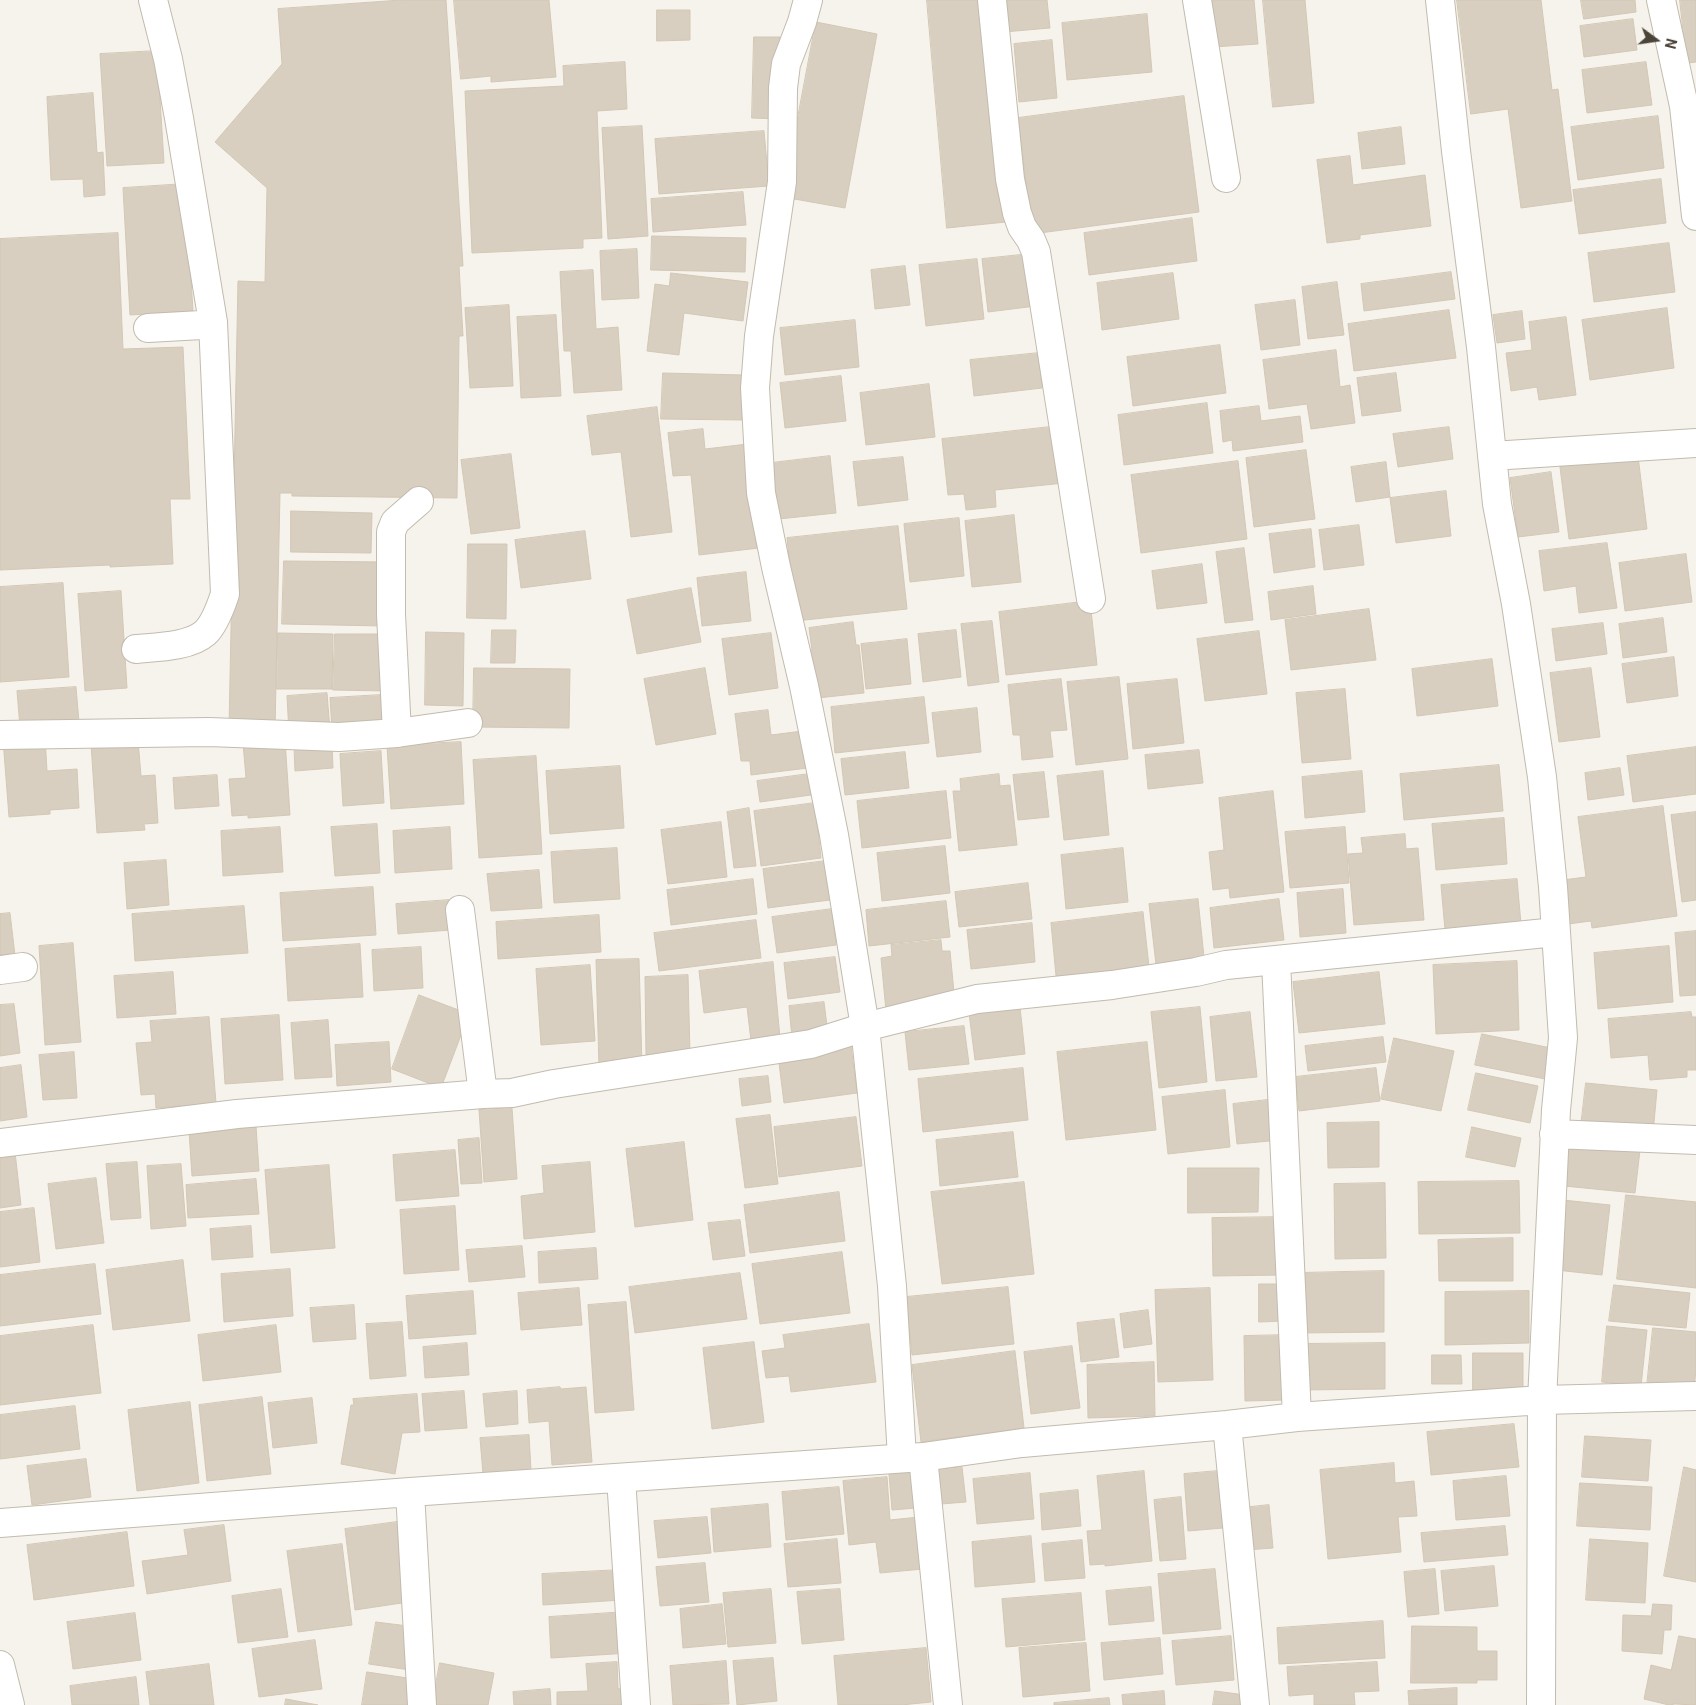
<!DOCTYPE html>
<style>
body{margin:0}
#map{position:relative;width:1696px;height:1705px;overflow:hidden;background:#f6f3ec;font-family:Roboto,sans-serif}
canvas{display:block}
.north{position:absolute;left:1631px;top:15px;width:50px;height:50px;-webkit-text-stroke:4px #fff;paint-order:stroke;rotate:104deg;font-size:14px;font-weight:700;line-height:20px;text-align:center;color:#4b4439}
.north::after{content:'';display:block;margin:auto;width:18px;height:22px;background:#4b4439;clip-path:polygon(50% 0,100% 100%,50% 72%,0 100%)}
</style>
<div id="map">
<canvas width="1696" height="1705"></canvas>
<div class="north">N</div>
</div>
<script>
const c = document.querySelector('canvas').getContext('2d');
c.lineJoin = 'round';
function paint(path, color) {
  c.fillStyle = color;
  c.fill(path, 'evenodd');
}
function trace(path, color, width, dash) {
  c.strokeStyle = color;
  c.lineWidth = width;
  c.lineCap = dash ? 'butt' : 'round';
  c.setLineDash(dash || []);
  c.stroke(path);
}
const building = new Path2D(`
 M402,0H446L463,266H459L463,336H459L457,498L292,496V493H280L275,729L229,728L238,281L265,282L267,188L215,142L282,64L278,9Z
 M454,0H549L556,77L491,82V76L461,79Z
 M927,0H987L1006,222L947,228Z
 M1001,0H1047L1050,28L1004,32Z
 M1209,0H1254L1258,44L1213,47Z
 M1263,0H1305L1314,103L1273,107Z
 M1457,0H1541L1552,90L1558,89L1572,201L1521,208L1508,109L1471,114Z
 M1581,0H1635L1636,12L1584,19Z
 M1680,0H1696V62L1687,63Z
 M657,10H690V40L657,41Z
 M1147,14L1152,72L1067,80L1062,23Z
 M1633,19L1637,50L1584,57L1580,26Z
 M816,22L877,34L845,208L783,197Z
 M754,37H780L778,119L752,118Z
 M1052,40L1057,98L1019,102L1014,44Z
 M157,51L164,163L107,166L100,54Z
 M625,62L627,109L597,111L602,238L583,239V248L472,253L465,91L564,86L563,66Z
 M1646,62L1652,105L1587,113L1582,70Z
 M93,93L97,153L103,152L105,195L84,197L83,179L51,180L47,97Z
 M1184,96L1199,212L1032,234L1018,118Z
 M1658,116L1664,168L1578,180L1571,127Z
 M642,126L648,236L608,239L602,128Z
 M1401,127L1405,164L1362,169L1358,133Z
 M764,131L769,186L659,194L655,139Z
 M1350,156L1353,185L1425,175L1431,226L1360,235V239L1327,243L1317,160Z
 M1661,179L1666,223L1579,234L1573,190Z
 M185,184L193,311L130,315L123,188Z
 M743,192L746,225L653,232L651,199Z
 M1192,218L1197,261L1089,275L1084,233Z
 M118,233L123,349L183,347L190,499H170L173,564L110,567V565L0,570V239Z
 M652,236L746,238L745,272L651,270Z
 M1669,243L1675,292L1594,302L1588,253Z
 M637,249L639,298L602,300L600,251Z
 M1030,254L1036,306L988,312L982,259Z
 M977,259L984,319L926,326L919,265Z
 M905,266L910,305L875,309L871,270Z
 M593,270L596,329L618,327L622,390L574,393L571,351H564L560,272Z
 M1451,272L1455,299L1364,311L1361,284Z
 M671,273L748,282L743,321L684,313L679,355L647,351L655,284L669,286Z
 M1173,273L1179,319L1102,330L1097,283Z
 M1337,282L1344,335L1308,339L1302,287Z
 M1295,300L1300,345L1261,350L1255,305Z
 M509,305L513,386L470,388L465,308Z
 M1667,308L1674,368L1590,380L1582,320Z
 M1449,310L1456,358L1354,371L1348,324Z
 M1522,311L1525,339L1497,343L1493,315Z
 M556,315L561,396L521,398L517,317Z
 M1566,317L1576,395L1539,400L1537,387L1511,391L1506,353L1532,350L1529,322Z
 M855,320L859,367L785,375L780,328Z
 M1220,345L1226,393L1133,406L1127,357Z
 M1336,350L1340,387L1350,385L1355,423L1311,429L1307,404L1269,409L1263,360Z
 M1039,353L1042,388L974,396L970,360Z
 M663,373L743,375L742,420L661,419Z
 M1396,373L1401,411L1362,416L1357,378Z
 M841,376L846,421L785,428L780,383Z
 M929,384L935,437L866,445L860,393Z
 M1207,403L1213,453L1124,465L1118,415Z
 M1259,406L1261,421L1300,416L1303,442L1233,451L1232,440L1223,442L1220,411Z
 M657,407L672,532L631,537L621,452L592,455L587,416Z
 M1059,426L1065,483L995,490L996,507L966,510L964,494L948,495L942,439Z
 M1449,427L1453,459L1398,467L1393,434Z
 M703,429L705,449L748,444L759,548L699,555L691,475L673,476L668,433Z
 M1306,450L1315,519L1254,527L1246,458Z
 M511,454L520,528L471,534L461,460Z
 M830,456L836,513L769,520L763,464Z
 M1638,456L1647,529L1569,539L1560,467Z
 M903,457L908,500L858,506L853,462Z
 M1238,461L1247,539L1141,553L1131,475Z
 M1386,462L1390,497L1356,502L1351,467Z
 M1551,472L1559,532L1518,537L1510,478Z
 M1446,491L1451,536L1396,543L1390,498Z
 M291,511L372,513L371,553L291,552Z
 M1014,515L1021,582L972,587L965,521Z
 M959,518L964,576L910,582L904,524Z
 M1359,525L1364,565L1324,570L1319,530Z
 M898,526L907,609L796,621L787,538Z
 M1311,529L1315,567L1274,573L1269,534Z
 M585,531L591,579L521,588L515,540Z
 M1607,543L1617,608L1579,613L1576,586L1544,591L1539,551Z
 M468,544H507L506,619L467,618Z
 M1244,548L1253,620L1225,623L1216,552Z
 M1686,554L1692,602L1625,611L1619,563Z
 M284,561L385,562L383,626L282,624Z
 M1202,564L1207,603L1157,609L1152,571Z
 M746,572L751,621L702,626L697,578Z
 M63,583L69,677L0,682V587Z
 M1313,586L1316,614L1271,620L1268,592Z
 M691,588L701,642L637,654L627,600Z
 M121,591L127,688L85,691L78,594Z
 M1090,601L1097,665L1006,675L999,612Z
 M1369,609L1376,660L1291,670L1285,620Z
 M1663,618L1667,652L1623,658L1619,624Z
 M992,621L999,682L968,686L961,624Z
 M853,622L856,645H859L864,693L808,699L803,652L812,650L809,628Z
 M1603,623L1607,654L1556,661L1552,629Z
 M492,630H516L515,663H491Z
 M956,630L961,677L923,682L918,634Z
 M1259,631L1267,694L1205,701L1197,639Z
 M426,632L464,633L463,706L425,705Z
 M278,633L333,634L332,689H277Z
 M771,633L778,688L729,695L722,639Z
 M335,634H387L386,691L333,690Z
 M907,639L911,684L866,689L861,644Z
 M1674,657L1678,696L1627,703L1622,664Z
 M1492,659L1498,706L1417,716L1412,669Z
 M474,668L570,669L569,728L473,727Z
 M705,668L716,734L656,745L644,679Z
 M1591,668L1600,737L1559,742L1550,673Z
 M1119,677L1128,759L1076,765L1067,682Z
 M1061,679L1067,730L1050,731L1053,757L1022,760L1020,735H1013L1008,685Z
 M1177,679L1184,743L1133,749L1127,684Z
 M76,687L79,722L20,727L17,691Z
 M1345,689L1351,759L1302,763L1296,693Z
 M327,693L330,730L289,733L287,696Z
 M381,695L383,725L332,729L330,698Z
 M924,697L929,743L835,753L831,707Z
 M977,708L981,752L937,757L932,713Z
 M768,710L771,735L811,730L816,767L751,775L750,761H741L735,714Z
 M45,736L47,771L77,769L79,808L50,810V814L9,817L3,739Z
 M138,740L141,776L155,775L158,823L144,824L145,830L97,833L91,744Z
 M285,740L290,815L248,818V815L232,816L229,779L246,778L243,743Z
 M461,742L464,804L391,809L387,746Z
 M332,744L333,768L295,771L294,747Z
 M1696,747V794L1633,802L1627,756Z
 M1199,750L1203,783L1148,789L1145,755Z
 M381,751L384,803L343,806L340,754Z
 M905,752L909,788L845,795L841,759Z
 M536,756L542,854L479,858L473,760Z
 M1499,765L1503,811L1404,820L1400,774Z
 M620,766L624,828L550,834L546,771Z
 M1620,768L1624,795L1588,800L1585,773Z
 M1103,771L1109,835L1064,840L1057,776Z
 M1362,771L1365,812L1305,818L1302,777Z
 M1044,772L1049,817L1018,820L1013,775Z
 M809,774L811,795L760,802L757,781Z
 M999,774L1000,786L1010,785L1017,845L959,851L953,791H961L960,779Z
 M217,775L219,806L175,809L173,778Z
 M946,791L951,838L862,848L857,801Z
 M1273,791L1284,892L1230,898L1229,888L1213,890L1209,852L1224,850L1219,798Z
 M815,803L821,858L761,866L754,811Z
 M1663,806L1677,916L1592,928L1591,921L1568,924L1563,880L1586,877L1578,817Z
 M749,808L756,866L734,868L727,812Z
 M1696,812V900L1682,902L1671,815Z
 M1504,818L1507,864L1436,870L1432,824Z
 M721,822L727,877L668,884L661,830Z
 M377,824L380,873L335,876L331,827Z
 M280,827L283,872L223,876L221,831Z
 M450,827L452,869L395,873L393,831Z
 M1345,827L1349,883L1290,888L1285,832Z
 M1405,834L1406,849L1418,848L1424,920L1354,925L1348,854L1363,853L1361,838Z
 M945,846L950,893L882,901L877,853Z
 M617,848L620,899L554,903L551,852Z
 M1123,848L1128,902L1066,909L1061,855Z
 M166,860L169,905L127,909L124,863Z
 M826,861L830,900L768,908L763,869Z
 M539,870L542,908L491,911L487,874Z
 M753,879L757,914L671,925L667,890Z
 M1517,879L1521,924L1445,930L1441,885Z
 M1028,883L1032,919L959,927L955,892Z
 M373,887L376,935L283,941L280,893Z
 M1343,889L1346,933L1300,937L1297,893Z
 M1198,899L1205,967L1157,973L1149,904Z
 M1279,899L1284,940L1214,948L1210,908Z
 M449,900L451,930L398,934L396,904Z
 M946,901L950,937L869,946L866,910Z
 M244,906L248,953L135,961L132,914Z
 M832,909L836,945L777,953L772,917Z
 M1143,912L1150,976L1057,986L1051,923Z
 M10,913L16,964L0,966V914Z
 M599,915L601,952L498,959L496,922Z
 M756,920L761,958L659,971L654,933Z
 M1032,923L1035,962L971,969L967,930Z
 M1696,931V995L1680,996L1675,933Z
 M941,940L942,951H950L955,1003L886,1011L881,958L892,956L891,945Z
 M73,943L81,1042L45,1045L39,946Z
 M360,944L363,997L288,1001L285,949Z
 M1669,946L1673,1002L1598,1009L1594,953Z
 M421,947L423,988L374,991L372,950Z
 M835,957L840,992L788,999L784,963Z
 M639,959L642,1066L599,1067L596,960Z
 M1517,961L1519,1030L1436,1034L1433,965Z
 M773,962L780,1038L751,1041L747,1007L704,1013L699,971Z
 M590,965L595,1041L541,1045L536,969Z
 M173,972L176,1014L117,1018L114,976Z
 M1379,972L1385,1024L1299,1033L1293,982Z
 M688,975L690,1054L646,1055L645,977Z
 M419,995L469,1014L441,1088L392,1069Z
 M824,1002L828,1034L792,1038L789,1006Z
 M14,1004L20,1053L0,1056V1005Z
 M1020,1007L1025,1054L975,1060L969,1013Z
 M1200,1007L1207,1082L1159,1088L1151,1012Z
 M1250,1012L1257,1077L1216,1081L1210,1017Z
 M1691,1012L1692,1017H1696V1070H1687V1077L1650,1080L1648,1055L1611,1058L1608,1019Z
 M279,1015L283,1080L225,1084L221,1019Z
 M209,1017L216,1103L156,1108L155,1094L141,1095L136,1043L152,1042L150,1021Z
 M328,1020L332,1077L295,1079L291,1023Z
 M964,1026L969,1064L909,1070L905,1032Z
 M1482,1034L1551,1048L1545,1079L1475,1065Z
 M1383,1037L1386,1062L1308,1071L1305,1046Z
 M1394,1038L1454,1051L1441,1111L1381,1099Z
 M389,1042L391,1082L337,1086L335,1045Z
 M1147,1042L1156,1130L1066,1140L1057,1052Z
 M851,1046L857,1093L784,1103L778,1055Z
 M74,1052L77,1098L43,1100L39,1055Z
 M21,1065L27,1117L0,1121V1068Z
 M1023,1068L1028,1120L923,1132L918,1079Z
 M1376,1068L1380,1101L1299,1111L1295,1077Z
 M1476,1073L1538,1086L1530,1123L1468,1110Z
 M768,1076L771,1102L742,1106L739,1079Z
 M1586,1083L1657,1090L1653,1133L1581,1126Z
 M1225,1090L1230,1147L1168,1154L1162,1097Z
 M1276,1099L1280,1140L1237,1144L1233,1104Z
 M512,1108L517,1179L484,1182L479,1110Z
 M770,1115L778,1184L745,1188L736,1119Z
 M856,1117L862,1166L779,1177L774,1127Z
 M1379,1122V1167L1328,1168L1327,1123Z
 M256,1126L259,1171L192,1176L189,1131Z
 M1472,1127L1521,1138L1515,1167L1466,1157Z
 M1013,1132L1018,1177L940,1186L936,1140Z
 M479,1138L482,1183L461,1184L458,1140Z
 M684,1142L693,1220L635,1227L626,1149Z
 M1569,1142L1640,1150L1635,1193L1564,1186Z
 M455,1150L459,1196L396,1201L393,1155Z
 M15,1152L21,1205L0,1208V1153Z
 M137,1162L141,1218L111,1220L106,1164Z
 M590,1162L595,1232L524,1239L521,1196L544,1193L542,1166Z
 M181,1164L186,1226L151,1229L147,1166Z
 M329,1165L335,1248L271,1253L265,1170Z
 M1188,1168H1259L1258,1212L1188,1213Z
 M96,1178L104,1243L56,1249L48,1184Z
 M256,1179L259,1214L188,1218L186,1185Z
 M1519,1181L1520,1233L1419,1234L1418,1182Z
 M1024,1182L1034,1274L942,1284L931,1192Z
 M1385,1183L1386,1258L1335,1259L1334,1184Z
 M839,1192L845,1241L750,1253L744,1205Z
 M1626,1195L1696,1202V1288L1617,1279Z
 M1563,1200L1610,1205L1602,1275L1556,1270Z
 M455,1206L459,1270L404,1274L400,1210Z
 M34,1208L40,1262L0,1267V1212Z
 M1283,1217L1284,1275L1213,1276L1212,1218Z
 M740,1220L745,1256L713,1260L708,1223Z
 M251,1226L253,1257L212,1260L210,1229Z
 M1513,1238V1281H1439L1438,1240Z
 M522,1246L525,1277L469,1282L466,1250Z
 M596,1248L598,1279L539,1283L538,1252Z
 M842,1252L850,1313L760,1324L752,1264Z
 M183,1260L190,1321L113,1330L106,1270Z
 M95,1264L101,1314L0,1326V1275Z
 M290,1269L293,1316L224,1322L221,1274Z
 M1384,1271V1332L1300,1333L1299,1273Z
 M740,1273L747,1319L635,1333L629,1287Z
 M1259,1284H1284V1321L1259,1322Z
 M1614,1285L1690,1293L1686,1328L1609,1321Z
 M1008,1287L1014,1344L912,1355L906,1297Z
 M579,1288L582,1325L521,1330L518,1293Z
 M1210,1288L1213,1380L1158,1382L1155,1290Z
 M473,1291L476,1334L409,1339L406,1296Z
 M1529,1291V1343L1445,1345V1292Z
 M626,1302L634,1410L595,1413L588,1305Z
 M354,1305L356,1339L313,1342L310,1308Z
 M1148,1310L1152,1344L1124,1348L1120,1314Z
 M1114,1319L1119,1357L1081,1362L1077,1323Z
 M402,1322L406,1376L370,1379L366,1324Z
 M869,1324L876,1382L791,1392L789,1376L766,1378L762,1351L785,1348L783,1335Z
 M93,1325L101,1393L0,1405V1336Z
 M276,1325L281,1372L203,1381L198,1335Z
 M1607,1326L1647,1330L1641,1386L1602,1382Z
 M1653,1328L1696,1332V1368L1694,1391L1647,1386Z
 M1287,1335V1400L1245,1401L1244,1336Z
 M754,1342L764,1422L712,1429L703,1348Z
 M467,1343L469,1375L425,1378L423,1347Z
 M1385,1343V1389L1300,1390L1299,1344Z
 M1072,1346L1080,1408L1031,1414L1024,1352Z
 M1015,1351L1024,1428L921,1442L912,1365Z
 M1473,1353H1523V1389L1473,1390Z
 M1432,1355H1461L1462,1384H1432Z
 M1154,1362L1155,1416L1088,1418L1087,1365Z
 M560,1387L561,1389L586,1387L592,1462L552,1465L549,1421L529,1423L527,1390Z
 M464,1391L467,1428L425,1431L422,1394Z
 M517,1391L518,1424L486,1427L483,1394Z
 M417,1394L420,1432L402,1433L395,1474L341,1464L351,1405H354L353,1399Z
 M262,1397L271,1474L207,1481L199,1405Z
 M312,1398L317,1443L273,1448L268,1403Z
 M190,1402L199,1483L137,1491L128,1410Z
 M75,1406L80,1449L0,1459V1415Z
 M1514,1424L1519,1467L1431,1475L1427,1432Z
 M529,1435L531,1470L483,1474L480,1438Z
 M1585,1436L1651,1440L1648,1481L1582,1477Z
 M86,1459L91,1497L32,1505L27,1466Z
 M1394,1463L1395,1483L1414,1481L1417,1516L1398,1517L1401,1552L1328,1559L1320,1470Z
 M962,1467L966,1502L941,1504L938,1470Z
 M1684,1467L1696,1470V1582L1664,1576Z
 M1144,1471L1152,1561L1105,1566V1564L1090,1565L1087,1531L1102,1530L1097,1476Z
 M1218,1471L1223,1528L1188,1531L1184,1474Z
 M913,1472L916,1508L892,1510L889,1474Z
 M1030,1473L1034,1519L977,1524L973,1479Z
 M1506,1476L1510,1516L1456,1520L1453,1481Z
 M887,1477L890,1520L919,1517L923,1569L880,1573L876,1542L849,1545L843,1481Z
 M1580,1483L1652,1487L1650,1530L1577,1526Z
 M839,1487L844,1534L786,1540L782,1492Z
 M1078,1490L1081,1526L1042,1530L1040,1494Z
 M1181,1497L1186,1559L1160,1561L1154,1500Z
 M768,1504L771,1547L714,1552L711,1509Z
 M1269,1505L1273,1548L1246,1550L1242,1508Z
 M707,1517L711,1553L658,1558L654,1521Z
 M404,1521L415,1601L355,1610L345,1529Z
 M224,1525L231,1581L147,1594L142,1561L188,1555L184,1530Z
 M1505,1526L1508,1555L1424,1562L1421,1533Z
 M127,1532L134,1586L34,1600L27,1545Z
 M1031,1536L1035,1582L975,1587L972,1542Z
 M837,1539L841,1583L788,1587L784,1544Z
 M1590,1539L1648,1543L1645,1603L1586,1600Z
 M1082,1540L1085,1578L1045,1581L1042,1544Z
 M342,1544L352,1625L298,1632L287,1551Z
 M705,1563L709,1602L660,1606L656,1567Z
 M1494,1566L1498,1606L1445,1611L1441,1571Z
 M1215,1569L1221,1629L1163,1634L1158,1574Z
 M1435,1569L1439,1614L1408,1617L1404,1572Z
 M620,1570L622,1600L543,1605L542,1574Z
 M1151,1587L1154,1621L1109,1625L1106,1591Z
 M281,1589L288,1637L238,1643L232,1596Z
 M771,1589L776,1643L728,1647L723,1593Z
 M840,1589L844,1640L802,1644L797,1592Z
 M1081,1593L1085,1640L1006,1647L1002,1599Z
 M722,1604L726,1644L683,1648L680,1609Z
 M1653,1604L1672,1605L1671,1630H1664L1662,1654L1622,1651L1623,1615L1651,1616Z
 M626,1612L629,1653L551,1658L549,1617Z
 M135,1613L141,1660L73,1669L67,1622Z
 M1383,1621L1385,1658L1279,1664L1277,1628Z
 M376,1622L416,1627L410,1670L369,1664Z
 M1412,1626L1477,1627V1651H1497V1680H1477V1683H1411Z
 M1231,1636L1234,1680L1176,1685L1172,1641Z
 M1679,1636L1696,1639V1705L1675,1704L1669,1705L1644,1699L1651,1665L1671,1670Z
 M1160,1638L1163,1674L1104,1680L1101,1643Z
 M315,1640L322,1689L259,1697L252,1649Z
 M1086,1643L1090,1691L1023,1697L1019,1648Z
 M926,1648L931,1702L901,1705H838L834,1656Z
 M773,1658L777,1701L737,1705L733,1661Z
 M726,1661L729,1704L673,1705L670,1666Z
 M617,1662L618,1689L630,1688L631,1705H557V1692L588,1691L586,1664Z
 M1377,1662L1379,1691L1354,1692L1355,1705H1314V1694L1289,1696L1287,1667Z
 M440,1663L494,1673L488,1705H432Z
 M209,1664L214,1705H150L146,1672Z
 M367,1672L414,1679L410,1705H362Z
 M136,1677L139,1705H72L70,1686Z
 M1457,1688V1705H1409L1408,1691Z
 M550,1689L551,1705H514L513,1692Z
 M1164,1691L1165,1705H1123L1122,1695Z
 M1215,1691L1253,1696L1252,1705H1213Z
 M1109,1698L1110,1705H1054V1703Z
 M286,1699L318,1705H285Z`);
const minor = new Path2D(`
 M808,0L802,22L786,64L783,88L782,182L759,336L755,388L761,493L776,567L804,686L834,835L865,1027L892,1286L902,1458
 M992,0L1010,179L1017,213L1022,227L1031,240L1036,252L1091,599
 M1197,0L1226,178
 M1661,0L1684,106L1696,216
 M148,328L202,325L213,322L179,118L168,59L153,0
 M1492,456L1696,443
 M136,649C156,647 189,647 205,633C214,625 221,606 225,594L213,322
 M397,733L391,614V532L395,522L419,501
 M0,735L209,732L339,737L397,733L468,723
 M460,910L483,1094
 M1276,961L1297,1417
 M0,970L23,967
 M1554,1134L1696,1140
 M0,1143L237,1114L483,1094L512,1093L554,1084L811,1044L865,1027L977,999L1112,985L1196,972L1226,965L1556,932
 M1227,1425L1255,1705
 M923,1457L948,1705
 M621,1478L636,1705
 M410,1492L422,1705
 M0,1523L410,1492L923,1457L1022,1443L1227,1425L1297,1417L1542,1400L1556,1110L1563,1038L1553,887L1542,777L1516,604L1497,504L1481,347L1456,151L1440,0
 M0,1665L10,1705
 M1541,1705L1542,1400L1696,1396`);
paint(building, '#d8cfc1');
trace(building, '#d3c7b4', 1);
trace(minor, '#c2bbae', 30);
trace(minor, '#fff', 28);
</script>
